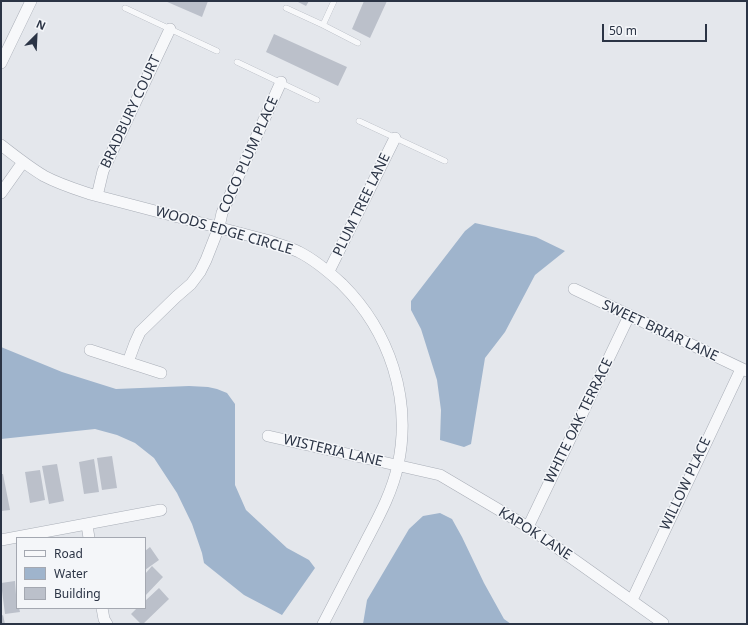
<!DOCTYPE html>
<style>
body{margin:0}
#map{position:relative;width:748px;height:625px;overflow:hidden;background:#e4e7ec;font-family:"Noto Sans",sans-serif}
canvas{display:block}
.frame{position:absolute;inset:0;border:2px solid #2b3445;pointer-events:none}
.legend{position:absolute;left:16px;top:537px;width:130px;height:72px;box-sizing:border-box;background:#f4f6f9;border:1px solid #a4a8b1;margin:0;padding:5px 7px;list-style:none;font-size:12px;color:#2b3445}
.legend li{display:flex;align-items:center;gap:8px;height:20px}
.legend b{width:20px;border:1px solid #a4a8b1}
.north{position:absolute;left:16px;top:16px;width:40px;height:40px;-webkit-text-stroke:3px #f4f6f9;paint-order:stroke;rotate:24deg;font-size:11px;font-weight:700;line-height:16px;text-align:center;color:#2b3445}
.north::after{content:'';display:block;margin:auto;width:14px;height:18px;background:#2b3445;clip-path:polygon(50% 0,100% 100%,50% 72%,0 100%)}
.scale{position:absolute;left:602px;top:24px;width:105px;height:18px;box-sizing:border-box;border:2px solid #2b3445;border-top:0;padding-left:5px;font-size:12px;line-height:14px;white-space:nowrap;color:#2b3445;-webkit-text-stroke:3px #f4f6f9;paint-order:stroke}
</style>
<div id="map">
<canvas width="748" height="625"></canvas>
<div class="frame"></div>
<ul class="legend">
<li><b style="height:5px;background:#f7f8fa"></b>Road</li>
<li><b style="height:11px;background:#9fb4cc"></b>Water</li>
<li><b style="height:11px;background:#bbc0ca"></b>Building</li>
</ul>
<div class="north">N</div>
<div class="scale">50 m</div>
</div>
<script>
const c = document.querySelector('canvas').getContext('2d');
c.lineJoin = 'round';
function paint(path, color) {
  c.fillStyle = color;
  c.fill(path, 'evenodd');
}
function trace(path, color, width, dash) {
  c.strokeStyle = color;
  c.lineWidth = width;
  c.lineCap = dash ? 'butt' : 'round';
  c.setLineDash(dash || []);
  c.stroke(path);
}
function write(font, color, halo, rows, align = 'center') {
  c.font = font + ' "Noto Sans",sans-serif';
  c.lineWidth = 3;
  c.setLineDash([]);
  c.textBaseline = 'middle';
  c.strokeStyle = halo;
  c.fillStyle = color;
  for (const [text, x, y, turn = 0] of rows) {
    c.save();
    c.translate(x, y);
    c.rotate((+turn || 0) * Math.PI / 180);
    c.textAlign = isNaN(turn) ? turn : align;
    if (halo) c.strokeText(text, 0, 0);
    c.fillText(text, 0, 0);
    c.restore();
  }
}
const water = new Path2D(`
 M475,223L536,237L565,251L535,275L505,332L485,358L471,444L464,447L440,440L441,410L437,380L421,329L411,310V301L465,231Z
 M1,347L62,372L116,389L189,386L208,387L217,389L227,393L235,404V485L246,510L287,548L309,560L315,568L282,615L244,595L204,563L202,553L192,524L177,493L154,458L135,443L117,435L95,429L1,439Z
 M440,513L452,519L462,537L484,583L504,619L511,624H363L367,600L409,529L423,516Z`);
const building = new Path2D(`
 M165,1H208L202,17Z
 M296,1H309L306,6Z
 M364,1H387L370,38L352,29Z
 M274,34L347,67L338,86L266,52Z
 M112,456L117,488L102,490L97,458Z
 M94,459L99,492L84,494L79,462Z
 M57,464L64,501L49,504L42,466Z
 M40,470L45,500L30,503L25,472Z
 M1,474H3L10,510L1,511Z
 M150,547L159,560L145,570V551Z
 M152,566L163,577L145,596V574Z
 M15,581L17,608H19L20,612L5,614L1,583Z
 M159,588L169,599L143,624H141L131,614L137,608H145V601Z
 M3,615L5,624H1V616Z`);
const service = new Path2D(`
 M125,8L217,51
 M286,8L323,25L334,1
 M323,25L358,43
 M237,62L317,100
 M359,121L445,161`);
const minor = new Path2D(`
 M1,63L31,1
 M1,145C15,156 29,167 44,176C59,184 75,189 90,194L270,241C280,245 290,247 299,252C315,260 329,272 342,284C390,332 412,399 398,465C392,493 378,518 365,543C351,570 337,597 323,624
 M1,193L23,162
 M97,196L103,171L170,29
 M329,271L395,138
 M574,289L747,371
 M90,350L161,373
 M128,362L135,343L140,332L176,297L191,284L200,272L206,260L219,227L222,213L281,82
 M268,436L440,475L528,527L663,623
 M87,525L89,538
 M528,527L629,316
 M1,540L161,510
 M632,600L741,369
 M102,608L104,619L107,624`);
const streetNames = [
 ["BRADBURY COURT",131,112,-65],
 ["COCO PLUM PLACE",249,155,-66],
 ["PLUM TREE LANE",362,205,-64],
 ["WOODS EDGE CIRCLE",224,231,16],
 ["SWEET BRIAR LANE",660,331,25],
 ["WHITE OAK TERRACE",579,421,-64],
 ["WISTERIA LANE",333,451,13],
 ["WILLOW PLACE",686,484,-65],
 ["KAPOK LANE",535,534,33]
];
paint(water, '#9fb4cc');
paint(building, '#bbc0ca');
trace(service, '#a9aeb7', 6);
trace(minor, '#a9aeb7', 12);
trace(service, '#f7f8fa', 5.5);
trace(minor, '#f7f8fa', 11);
write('14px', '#2b3445', '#f4f6f9', streetNames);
</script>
